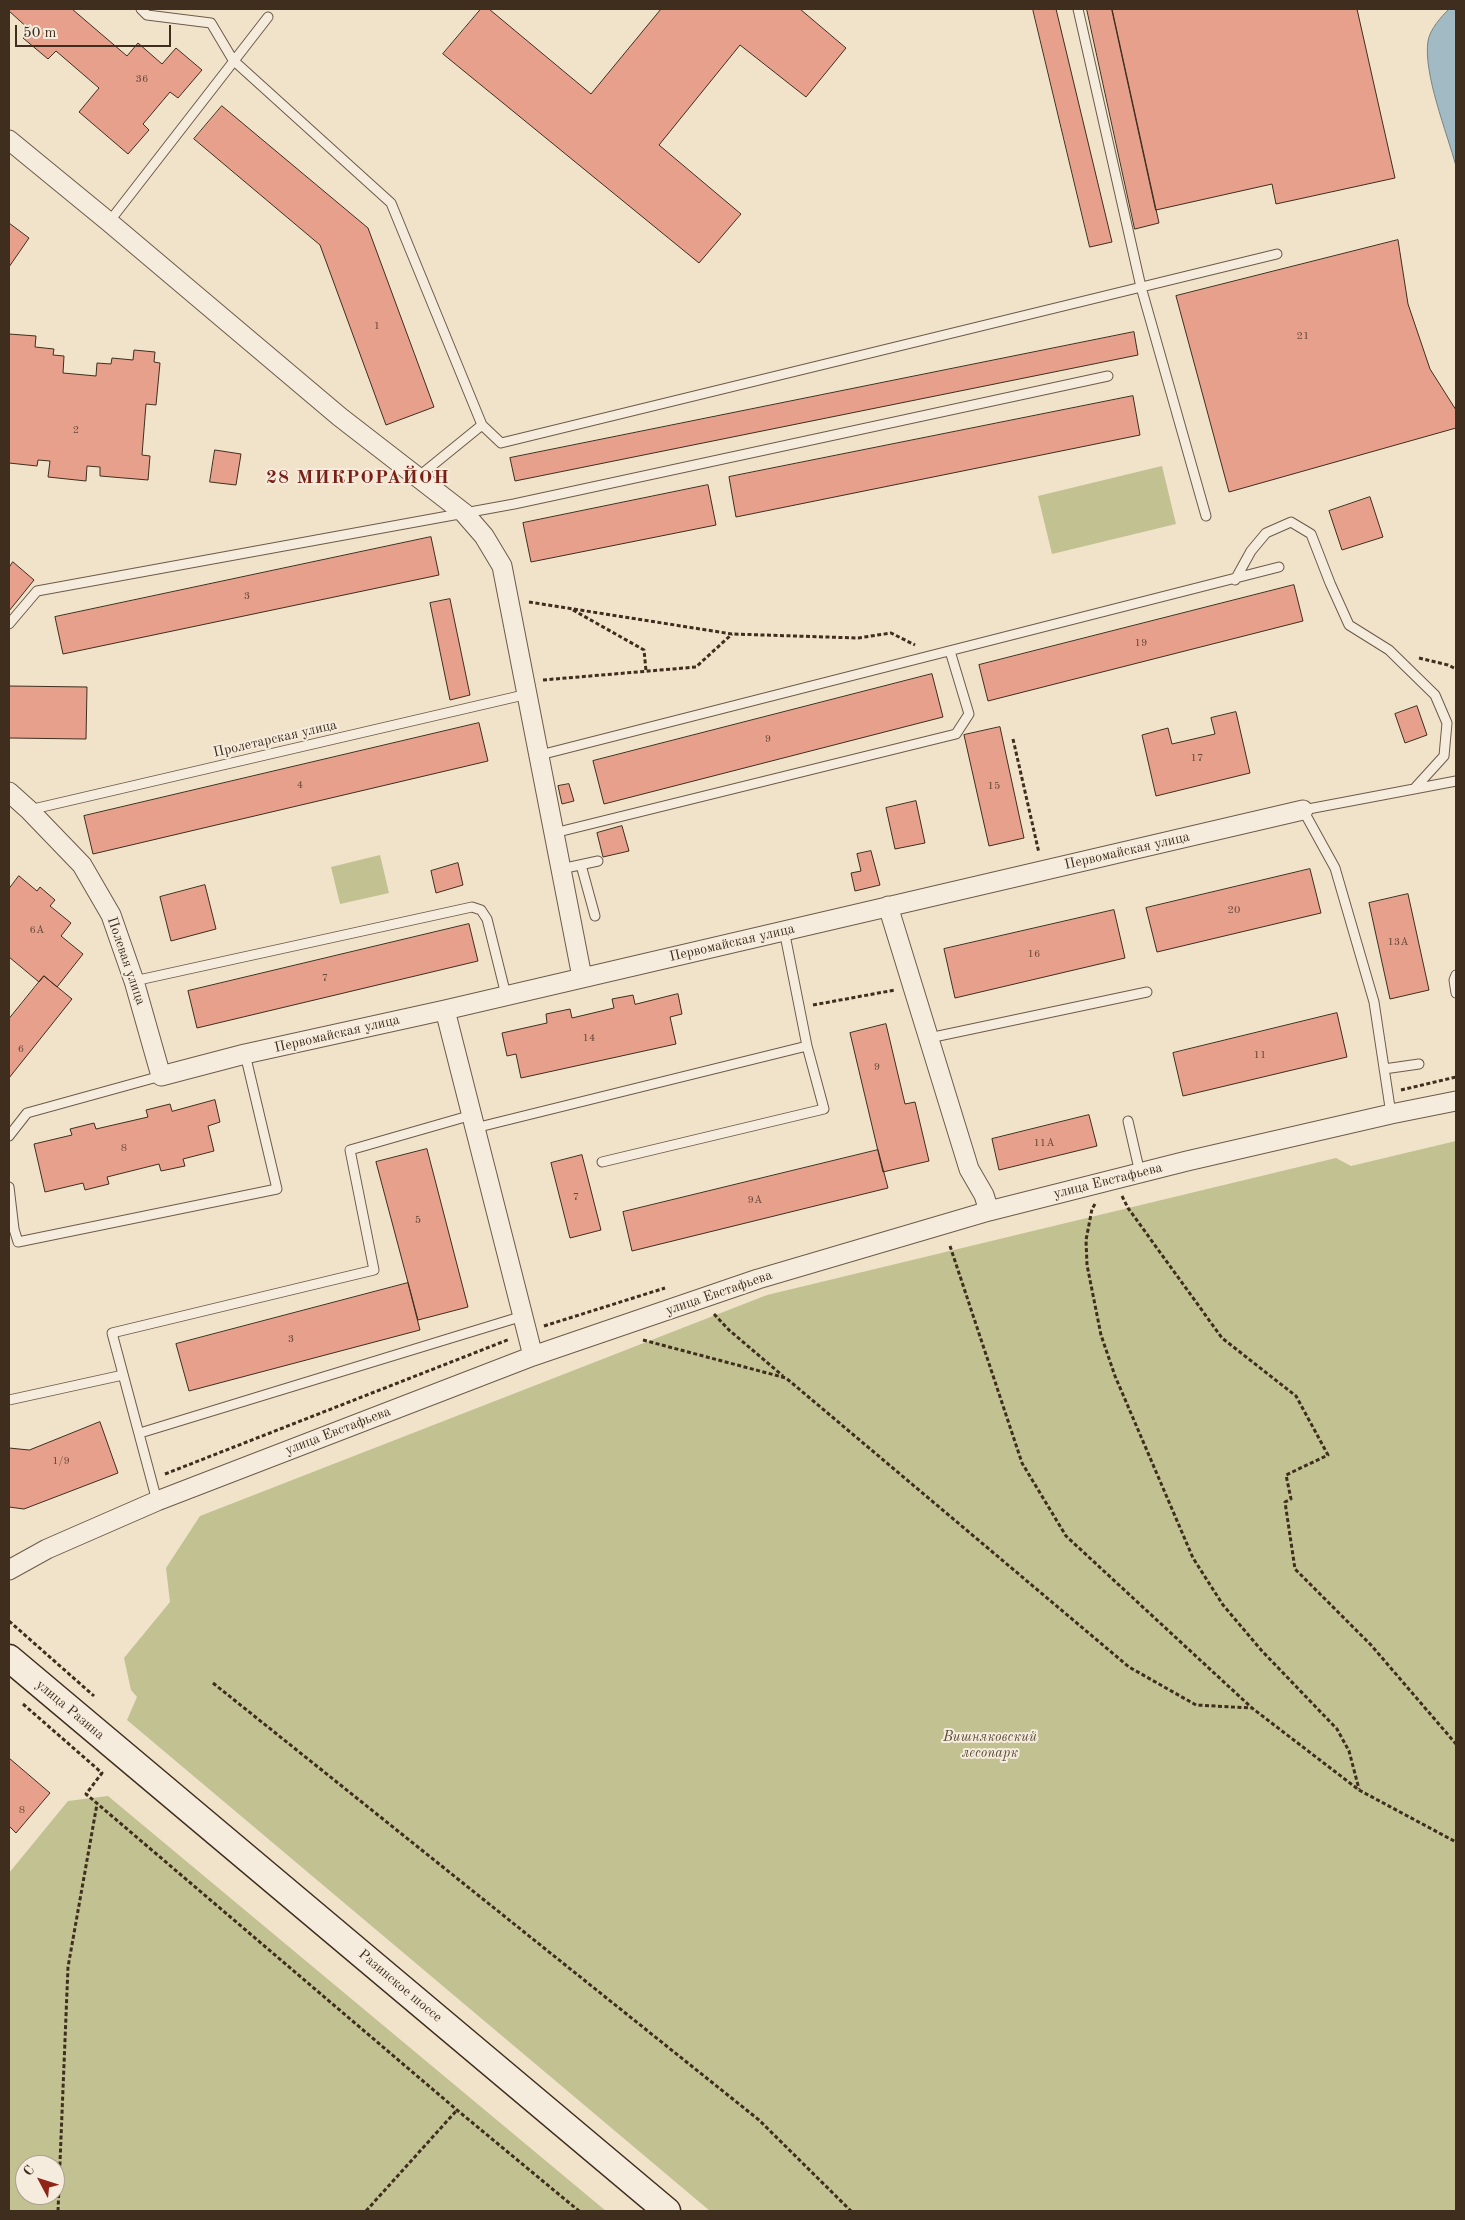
<!DOCTYPE html>
<meta charset="utf-8">
<style>
body{margin:0}
#map{position:relative;width:1465px;height:2220px;overflow:hidden;background:#f1e2ca;font-family:"Old Standard TT",serif}
canvas{display:block}
.frame{position:absolute;inset:0;border:10px solid #3f2e1e;pointer-events:none}
.north{position:absolute;left:15px;top:2155px;width:50px;height:50px;box-sizing:border-box;background:#f6ecdd;border:1px solid #ada091;border-radius:50%;rotate:310deg;font-size:14px;font-weight:700;line-height:20px;text-align:center;color:#3f2e1e}
.north::after{content:'';display:block;margin:auto;width:18px;height:22px;background:#8f2418;clip-path:polygon(50% 0,100% 100%,50% 72%,0 100%)}
.scale{position:absolute;left:15px;top:25px;width:156px;height:22px;box-sizing:border-box;border:2px solid #3f2e1e;border-top:0;padding-left:6px;font-size:15px;line-height:18px;white-space:nowrap;color:#3f2e1e;-webkit-text-stroke:4px #f6ecdd;paint-order:stroke}
</style>
<div id="map">
<canvas width="1465" height="2220"></canvas>
<div class="frame"></div>
<div class="north">С</div>
<div class="scale">50 m</div>
</div>
<script>
const c = document.querySelector('canvas').getContext('2d');
c.lineJoin = 'round';
function paint(path, color) {
  c.fillStyle = color;
  c.fill(path, 'evenodd');
}
function trace(path, color, width, dash) {
  c.strokeStyle = color;
  c.lineWidth = width;
  c.lineCap = dash ? 'butt' : 'round';
  c.setLineDash(dash || []);
  c.stroke(path);
}
function write(font, color, halo, rows, align = 'center') {
  c.font = font + ' "Old Standard TT",serif';
  c.lineWidth = 4;
  c.setLineDash([]);
  c.textBaseline = 'middle';
  c.strokeStyle = halo;
  c.fillStyle = color;
  for (const [text, x, y, turn = 0] of rows) {
    c.save();
    c.translate(x, y);
    c.rotate((+turn || 0) * Math.PI / 180);
    c.textAlign = isNaN(turn) ? turn : align;
    if (halo) c.strokeText(text, 0, 0);
    c.fillText(text, 0, 0);
    c.restore();
  }
}
const green = new Path2D(`
 M1162,466L1176,524L1052,554L1038,496Z
 M380,855L389,893L340,904L331,867Z
 M1456,1141V2211H710L127,1720L137,1697L131,1690L124,1658L170,1602L166,1568L200,1516L767,1295L1336,1158L1351,1166Z
 M108,1796L606,2211H9V1873L68,1801ZM25,2165H55V2195H25Z`);
const water = new Path2D(`
 M1449,9H1456V166C1447,133 1423,73 1428,41C1430,29 1441,17 1449,9Z`);
const building = new Path2D(`
 M9,9H72L127,56L138,43L162,64L176,48L202,70L178,98L170,92L143,124L149,130L128,154L79,112L99,88L56,51L48,59L23,38L30,30L9,11Z
 M481,9H489L591,94L661,9H800L846,48L806,97L740,45L659,145L741,214L699,263L443,54Z
 M1033,9H1056L1112,242L1090,247Z
 M1087,9H1112L1159,223L1135,229Z
 M1112,9H1357L1395,178L1276,204L1272,184L1156,210Z
 M222,106L368,228L434,407L386,425L320,245L194,139Z
 M9,223L29,238L9,267Z
 M1398,240L1408,304L1430,369L1456,410V428L1229,492L1176,296Z
 M1134,332L1138,355L515,481L510,458Z
 M9,334L36,336L35,347L54,349L53,355L64,356L63,373L96,376L97,363L111,364L112,358L133,360L134,350L155,352L154,362L160,363L156,405L146,404L142,455L150,456L148,480L100,476V467L87,466L86,481L48,477L50,461L38,460L37,466L9,463Z
 M1133,396L1140,435L736,517L729,477Z
 M215,450L241,454L236,485L210,482Z
 M708,485L716,525L531,562L523,523Z
 M1370,497L1383,537L1342,550L1329,511Z
 M431,537L439,575L63,654L55,617Z
 M13,562L34,580L9,611V568Z
 M1294,585L1303,621L988,701L979,665Z
 M450,599L470,695L450,700L430,603Z
 M932,674L943,717L604,804L593,761Z
 M9,686L87,687L86,739L9,738Z
 M1417,706L1427,735L1405,743L1395,714Z
 M1236,712L1250,773L1156,796L1142,735L1168,728L1172,744L1215,734L1211,718Z
 M479,723L488,761L93,854L84,816Z
 M1000,727L1024,838L989,846L964,735Z
 M569,784L574,801L562,804L558,786Z
 M916,801L925,843L895,849L886,808Z
 M622,826L629,851L603,857L597,833Z
 M871,851L880,885L855,891L851,873L861,871L857,854Z
 M458,863L463,885L436,893L431,871Z
 M1310,869L1321,913L1157,952L1146,908Z
 M19,876L37,891L40,887L55,900L50,906L71,923L61,936L83,954L57,987L44,976L39,982L9,957V889Z
 M205,885L216,929L171,941L160,897Z
 M1408,894L1429,990L1390,999L1369,903Z
 M1114,910L1125,958L955,998L944,949Z
 M469,924L478,961L197,1028L188,991Z
 M44,976L72,999L9,1078V1019Z
 M678,994L682,1014L670,1017L676,1044L521,1078L516,1054L507,1056L502,1033L547,1023L546,1014L570,1009L572,1018L614,1008L612,999L633,995L635,1004Z
 M1337,1013L1347,1057L1183,1096L1173,1053Z
 M886,1024L905,1104L915,1102L929,1161L883,1172L850,1033Z
 M215,1100L220,1122L208,1126L214,1151L183,1159L185,1166L161,1171L159,1164L107,1177L109,1184L85,1190L83,1183L45,1192L34,1144L72,1135L70,1129L94,1123L96,1129L148,1117L146,1110L170,1104L172,1111Z
 M1089,1115L1097,1146L999,1170L992,1139Z
 M427,1149L468,1307L418,1320L376,1162Z
 M878,1150L888,1188L632,1251L623,1212Z
 M582,1155L601,1230L570,1238L551,1163Z
 M408,1283L420,1330L189,1391L176,1344Z
 M100,1422L118,1473L24,1509L9,1507V1448L29,1450Z
 M9,1758L50,1793L16,1833L9,1826Z`);
const path = new Path2D(`
 M529,602L732,634L858,638L891,633L915,645
 M573,610L644,650L646,671
 M1419,658L1448,665L1456,669
 M543,680L696,667L732,634
 M1013,739L1039,853
 M813,1005L895,990
 M1401,1090L1456,1077
 M1122,1196L1128,1208L1222,1338L1296,1396L1328,1455L1286,1475L1291,1499L1285,1502L1295,1569L1371,1645L1456,1744
 M1095,1204L1092,1209L1086,1240L1087,1265L1101,1335L1115,1376L1193,1558L1223,1605L1262,1651L1337,1729L1349,1751L1359,1789
 M950,1246L1022,1463L1066,1536L1252,1708L1359,1790L1456,1842
 M714,1314L729,1330L783,1376
 M544,1326L665,1288
 M643,1340L786,1378L1129,1667L1196,1705L1251,1708
 M165,1474L510,1339
 M9,1621L94,1696
 M213,1683L759,2120L851,2211
 M23,1704L102,1773L86,1794L457,2110L579,2211
 M58,2211L68,1967L97,1804
 M366,2211L457,2110`);
const service = new Path2D(`
 M141,9L147,15L211,23L233,60L391,203L482,425L418,477
 M1078,9L1141,287L1206,516
 M109,222L268,17
 M482,425L501,443L1277,254
 M1235,580L1251,551L1266,533L1291,522L1311,534L1330,583L1349,625L1389,650L1435,695L1447,723L1444,756L1414,789L1303,810L1335,868L1374,1002L1391,1114
 M9,624L37,591L514,504L1108,376
 M540,755L1279,567
 M1414,789L1456,781
 M29,810L528,694
 M554,833L956,734L969,714L950,651
 M581,865L595,916
 M561,869L598,861
 M1456,975L1454,980L1456,993
 M134,981L472,907L481,910L487,919L506,995
 M929,1038L1147,992
 M1384,1069L1419,1064
 M1128,1121L1140,1173
 M475,1128L807,1046L784,930
 M9,1136L27,1113L161,1076
 M602,1162L824,1109L807,1046
 M9,1187L14,1229L18,1242L277,1189L245,1054
 M9,1400L123,1375
 M140,1433L523,1316
 M157,1501L112,1333L374,1270L350,1150L472,1115`);
const minor = new Path2D(`
 M9,140L109,222L340,417L464,513L484,536L502,566L582,977
 M9,792L29,810L82,865L111,915L134,981L161,1076L245,1054L445,1010L1303,810
 M888,906L969,1169L984,1195L989,1211
 M445,1010L533,1356
 M9,1570L47,1549L157,1501L533,1356L758,1279L989,1211L1187,1161L1391,1114L1456,1101`);
const secondary = new Path2D(`
 M9,1658L667,2211`);
const numberNames = [
 ["36",142,79],
 ["1",377,326],
 ["21",1303,336],
 ["2",76,430],
 ["3",247,596],
 ["19",1141,643],
 ["9",768,739],
 ["17",1197,758],
 ["4",300,785],
 ["15",994,786],
 ["20",1234,910],
 ["6А",37,930],
 ["13А",1398,942],
 ["16",1034,954],
 ["7",325,978],
 ["14",589,1038],
 ["6",21,1049],
 ["11",1260,1055],
 ["9",877,1067],
 ["11А",1044,1143],
 ["8",124,1148],
 ["7",576,1197],
 ["9А",755,1200],
 ["5",418,1220],
 ["3",291,1339],
 ["1/9",61,1461],
 ["8",22,1810]
];
const streetNames = [
 ["Пролетарская улица",275,739,-13],
 ["Первомайская улица",1127,851,-13],
 ["Первомайская улица",732,943,-13],
 ["Полевая улица",126,961,71],
 ["Первомайская улица",337,1034,-13],
 ["улица Евстафьева",1108,1181,-14],
 ["улица Евстафьева",719,1293,-19],
 ["улица Евстафьева",338,1431,-21],
 ["улица Разина",70,1710,40],
 ["Разинское шоссе",400,1986,40]
];
const parkNames = [
 ["Вишняковский",990,1737],
 ["лесопарк",990,1753]
];
const districtNames = [
 ["28 МИКРОРАЙОН",358,478]
];
paint(green, '#c2c191');
paint(water, '#a2bac3');
trace(water, '#7a8281', 1);
paint(building, '#e6a08b');
trace(building, '#3f2e1e', 1);
trace(service, '#6c5b49', 11);
trace(minor, '#6c5b49', 21);
trace(secondary, '#3f2e1e', 29);
trace(path, '#3f2e1e', 3, [4, 2.5]);
trace(service, '#f6ecdd', 9);
trace(minor, '#f6ecdd', 19);
trace(secondary, '#f6ecdd', 26);
write('11px', '#694a39', null, numberNames);
write('14px', '#3f2e1e', '#f6ecdd', streetNames);
write('italic 14px', '#594b35', '#f6ecdd', parkNames);
c.letterSpacing = '1px';
write('bold 19px', '#7a1f14', '#f6ecdd', districtNames);
c.letterSpacing = '0px';
</script>
